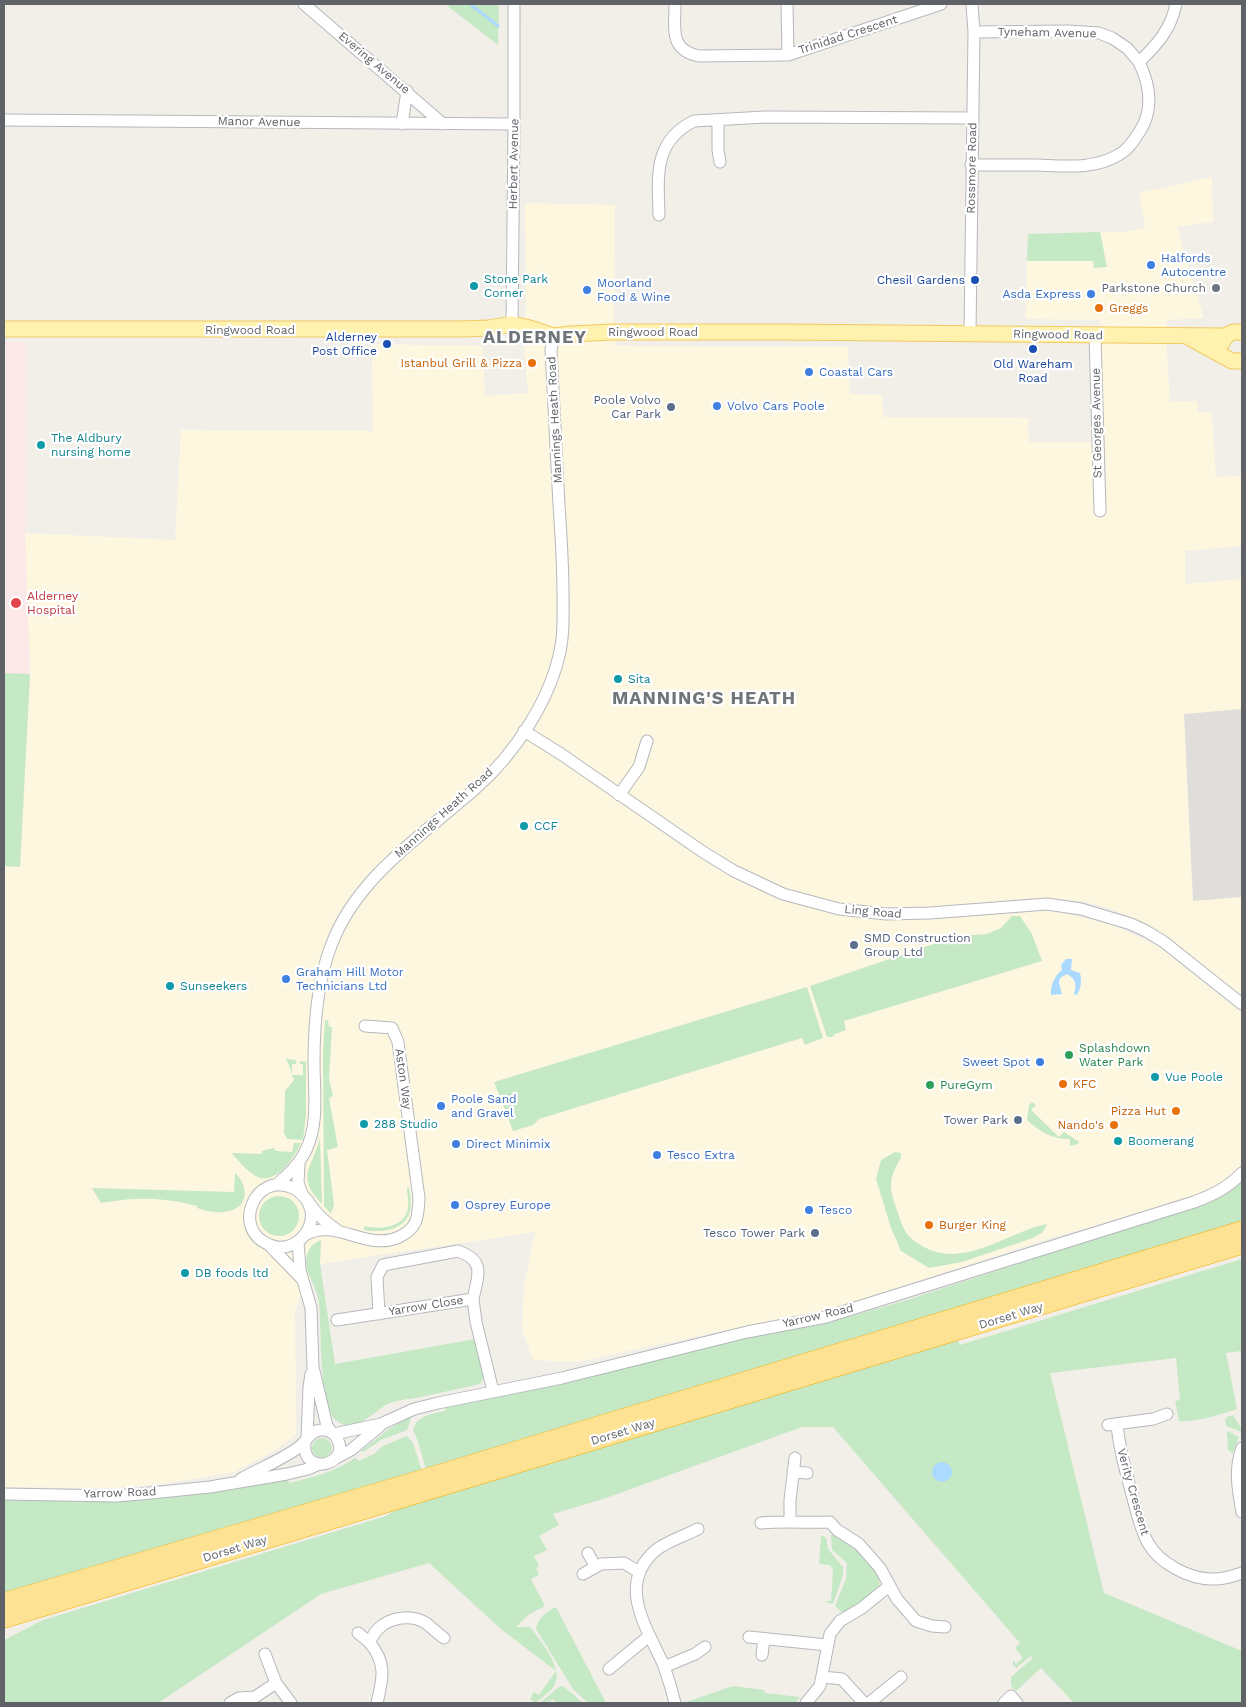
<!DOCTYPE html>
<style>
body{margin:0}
#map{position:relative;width:1246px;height:1707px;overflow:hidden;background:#f1efe8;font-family:"Work Sans",sans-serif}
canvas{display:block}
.frame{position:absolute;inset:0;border:5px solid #5f6368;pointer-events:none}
</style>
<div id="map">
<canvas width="1246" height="1707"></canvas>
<div class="frame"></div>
</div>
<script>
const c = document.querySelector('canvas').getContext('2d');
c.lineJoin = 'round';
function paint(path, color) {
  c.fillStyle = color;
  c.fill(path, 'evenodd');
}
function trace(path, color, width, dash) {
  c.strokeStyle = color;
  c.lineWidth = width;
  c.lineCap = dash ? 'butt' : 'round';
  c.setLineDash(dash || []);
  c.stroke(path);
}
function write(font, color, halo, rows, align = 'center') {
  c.font = font + ' "Work Sans",sans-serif';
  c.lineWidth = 4.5;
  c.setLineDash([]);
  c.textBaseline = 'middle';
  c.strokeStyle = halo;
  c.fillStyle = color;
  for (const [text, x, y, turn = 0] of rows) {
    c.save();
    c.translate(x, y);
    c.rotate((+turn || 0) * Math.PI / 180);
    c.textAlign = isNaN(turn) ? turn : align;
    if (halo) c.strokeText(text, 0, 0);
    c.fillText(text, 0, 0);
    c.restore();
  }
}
const commercial = new Path2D(`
 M1212,177L1213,222L1177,227L1204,318L1167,320V354L1170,402L1197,401L1198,412H1212L1216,477L1242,476V546L1185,551V584L1242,579V996L1164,935L1133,918L1111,909L1083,901L1046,898L1024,899L1013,915L1027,909L1051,910L1109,923L1155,945L1168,954L1242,1013V1163L1237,1169L1224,1181L1208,1190L1191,1197L1038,1242L825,1311L745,1326L577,1362L533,1360L522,1330L524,1285L535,1232L320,1264L295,1309L296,1434L275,1450L235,1472L167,1483L114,1488L4,1487V866L20,867L30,674L25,533L175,540L181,430L373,431L372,344L483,346L485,396L528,393L524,345L526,301L525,203L615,205L614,316L616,346L848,347L850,394L882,395L883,417L1028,418L1029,442H1104L1100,320L1026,319L1027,261H1094L1106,267L1101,232H1125L1145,228L1139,193Z`);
const industrial = new Path2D(`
 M1242,709V897L1193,901L1184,714Z`);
const medical = new Path2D(`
 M4,342H25V533L30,674L20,867L4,866Z`);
const green = new Path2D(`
 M445,4H499L498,45Z
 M1100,232L1107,267L1094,268L1093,261H1027L1028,234Z
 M4,673L30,674L20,867L4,866Z
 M1012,916H1020L1032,934L1042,961L844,1021L846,1030L835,1034L832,1037H827L810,986L957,936L987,934L1001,928Z
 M807,987L823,1038L805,1045L802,1038L539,1119L533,1125L513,1131L494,1082Z
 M325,1020H328L329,1027H332L329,1078L333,1096L329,1098L338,1147L327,1150L334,1204L331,1214L324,1206L323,1053Z
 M287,1057V1059L296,1060V1064H292V1075H303V1064H300V1061L306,1062V1114L303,1140L287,1139L284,1133L285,1091L294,1080C291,1073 290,1065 286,1060Z
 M1032,1102L1036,1105L1031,1110L1059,1137L1064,1132L1079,1142L1078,1144L1070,1146V1139C1052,1139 1040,1132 1027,1120L1029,1105Z
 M320,1138L322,1204C295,1176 312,1169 320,1138Z
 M294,1143H301C295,1156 277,1183 260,1178C249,1174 241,1163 232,1154V1153L262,1154V1151L274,1148L276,1151L292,1152Z
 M895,1152L901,1153V1158C886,1182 890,1190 899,1216C904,1232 908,1238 924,1247C966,1269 1007,1232 1047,1224L1043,1232L1033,1238L962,1262L929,1268L901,1251L891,1228L876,1179L881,1160Z
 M235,1173C248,1185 250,1206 229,1211C219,1214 207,1211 197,1208V1206C161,1197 137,1197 101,1203L92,1188L234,1192Z
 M1239,1182L1242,1184V1222L426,1470L418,1441L413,1430C417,1415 432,1414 445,1411V1406L571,1382L724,1340L848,1317L907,1300L1164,1216Z
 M409,1187C410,1195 412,1204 410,1211C405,1231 380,1233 364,1230V1226C379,1230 405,1228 408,1208C409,1202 407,1194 407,1188Z
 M259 1216a20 20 0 1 1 40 0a20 20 0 1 1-40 0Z
 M321,1240L320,1264L335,1364L475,1339L483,1373V1378L480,1384C459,1389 438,1393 416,1398C408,1399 398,1400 390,1403C375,1409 356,1436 337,1421C318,1407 322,1327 319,1303C318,1289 307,1276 306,1263C306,1251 311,1244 321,1240Z
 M1242,1259V1351L1226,1353L1237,1409C1218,1415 1198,1422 1179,1421L1175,1401L1180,1400L1176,1358L1050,1373L1104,1593L1242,1651V1703H1074L1041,1668L1016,1691L1011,1686V1677L1033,1658L1031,1656L1016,1668L1013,1664V1660L1016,1664L1023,1658L1015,1648L1020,1643L833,1427H802L606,1498L553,1514L559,1525L539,1536L547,1550L534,1556L539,1566L536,1568L539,1575L531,1579L545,1606L528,1615L516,1627H530C540,1640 563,1667 555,1684C552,1691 541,1698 535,1703L530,1699L534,1692L539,1695L556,1671L502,1630L429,1563L321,1594L158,1703H4V1640L43,1620L386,1516L395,1510L957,1338L960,1345Z
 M412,1415L407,1430L381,1440L363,1452L361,1451L389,1429Z
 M1233,1415L1242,1429V1432L1226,1426L1225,1420L1227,1417Z
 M1227,1431L1239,1437L1233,1453L1228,1450Z
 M407,1436L413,1443L422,1471L4,1598V1500L134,1501L192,1494L288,1479L289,1483C313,1477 335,1472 355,1458L359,1461L374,1454L383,1446Z
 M312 1448a10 10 0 1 1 20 0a10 10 0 1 1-20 0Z
 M831,1534C847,1541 890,1571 877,1591L843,1613L835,1606L846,1579L847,1563L832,1550Z
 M821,1535L826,1538L828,1549L843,1567V1575L833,1604L825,1602L827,1601H831L833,1570L830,1565L819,1564Z
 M556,1607L606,1703H588L573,1689L536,1629C537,1619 547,1611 556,1607Z
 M563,1686L583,1703H558L552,1699L550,1702L547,1701L546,1703H540L559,1687Z
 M733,1686L764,1690L765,1693L800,1697L795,1703L686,1702Z`);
const water = new Path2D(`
 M1066,959H1072L1071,970L1080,973C1082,981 1081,988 1077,995L1074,994C1077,985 1076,979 1067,974L1060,978L1059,983L1062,994L1051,995C1050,986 1055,975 1062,970L1061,965Z
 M932 1472a10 10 0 1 1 20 0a10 10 0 1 1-20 0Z`);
const stream = new Path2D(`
 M470,4L498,26`);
const minor = new Path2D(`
 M304,4L443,124
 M675,4C675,29 669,50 699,56L788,55L941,4
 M787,4L788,55
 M974,32L1068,31L1099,33L1112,38L1127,48L1139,62
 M4,120L514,124
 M718,121V150L720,162
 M402,124L407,91
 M971,165C993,165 1015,165 1037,165C1064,166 1095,170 1120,154C1129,149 1134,140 1140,131C1154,109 1150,85 1139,62C1157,45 1171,29 1176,4
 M659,215C658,177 653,141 694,121L765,117L973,118
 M512,324L514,124V4
 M970,333L974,32L972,4
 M1095,335L1100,511
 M524,731L561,754L703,852L734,871L783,894L839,909L886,914L930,913L1047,904L1081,909L1131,924L1146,931L1164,942L1242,1004
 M619,795L639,767L647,741
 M299,1164L298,1183L302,1194
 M276,1185C288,1174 299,1165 306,1150C319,1124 314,1090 314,1062C314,1024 317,982 331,946C356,877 423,835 475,789C515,754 552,698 561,646C564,629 563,611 563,594C563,564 561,534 559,505C556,453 554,401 551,350L554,336
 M307,1200C308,1203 310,1207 311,1210C315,1233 292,1254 270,1245C230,1230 255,1170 293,1188C304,1193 309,1204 317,1213C323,1220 330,1225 337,1230
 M305,1235C336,1217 366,1252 399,1237C418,1228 418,1217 419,1198L398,1042L392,1028L365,1026
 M298,1242L300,1270L311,1308L313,1367L327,1426L332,1433
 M270,1246L302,1279
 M379,1314L377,1277L383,1265L458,1251C486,1261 478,1275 473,1299
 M337,1320L473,1299L476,1322L493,1391
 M1117,1424C1119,1447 1125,1469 1131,1491C1136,1508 1139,1527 1148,1543C1159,1563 1189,1579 1212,1579C1223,1580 1233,1576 1242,1573
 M1108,1425L1153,1419L1167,1414
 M334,1434L381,1424L414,1409L438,1403L562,1378L747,1332L826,1317L1194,1202C1215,1194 1227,1188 1242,1173
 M307,1438L309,1387L311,1374
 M1242,1448C1234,1469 1238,1490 1242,1512
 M336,1458L351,1450L380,1426
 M793,1472L807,1473
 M241,1479C260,1468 282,1460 299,1447C307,1441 311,1429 323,1430C328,1430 334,1433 336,1437C354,1464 301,1479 305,1442
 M4,1494L116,1496L141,1494L210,1487L287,1474L308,1469L319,1464
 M790,1521V1500L795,1458
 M761,1523C785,1521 807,1523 830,1522L837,1530L859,1544L880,1568L897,1599L916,1621L932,1626L945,1627
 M588,1553L595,1566
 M583,1574L601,1564L624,1563L639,1572
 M358,1633L369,1642
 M749,1637L827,1645
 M265,1654L276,1683L291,1703
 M762,1655L764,1639
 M664,1667L695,1654L705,1647
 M609,1669L649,1636
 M823,1677L842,1679L864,1703
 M230,1703L239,1698L255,1697L276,1683
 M377,1703C383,1678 387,1663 369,1642C372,1638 374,1633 378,1629C390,1617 411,1614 426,1623C432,1628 438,1634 444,1638
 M675,1703C672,1691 668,1678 664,1666C648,1629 615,1585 656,1550C666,1542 686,1535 698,1529
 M806,1703L820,1686L830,1634L840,1621L862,1608L889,1586
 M869,1703L901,1677
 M1004,1703L1011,1696L1017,1703`);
const major = new Path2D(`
 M4,329H460L489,328L512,324L530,328L554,336L570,334L612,332H781L1225,336
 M1188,337L1232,361H1242
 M1222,343C1225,335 1233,329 1242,333`);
const highway = new Path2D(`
 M4,1602L422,1479L1242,1230
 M4,1619L1242,1245`);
const markers = [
 [1151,265,5,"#3f7fe0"],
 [975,280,5,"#1a4fb4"],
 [474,286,5,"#0f9aa8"],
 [1216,288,5,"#6b7280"],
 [587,290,5,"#3f7fe0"],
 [1091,294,5,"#3f7fe0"],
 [1099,308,5,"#e8710a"],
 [387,344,5,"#1a4fb4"],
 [1033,349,5,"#1a4fb4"],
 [532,363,5,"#e8710a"],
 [809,372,5,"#3f7fe0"],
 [717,406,5,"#3f7fe0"],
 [671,407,5,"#5c6f8a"],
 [41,445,5,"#0f9aa8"],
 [16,603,6,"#e0444e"],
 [618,679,5,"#0f9aa8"],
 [524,826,5,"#0f9aa8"],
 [854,945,5,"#5c6f8a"],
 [286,979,5,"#3f7fe0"],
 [170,986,5,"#0f9aa8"],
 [1069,1055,5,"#2e9e5b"],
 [1040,1062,5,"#3f7fe0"],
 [1155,1077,5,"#0f9aa8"],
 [1063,1084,5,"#e8710a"],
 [930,1085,5,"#2e9e5b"],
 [441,1106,5,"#3f7fe0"],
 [1176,1111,5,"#e8710a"],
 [1018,1120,5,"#5c6f8a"],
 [364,1124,5,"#0f9aa8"],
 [1114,1125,5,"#e8710a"],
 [1118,1141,5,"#0f9aa8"],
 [456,1144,5,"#3f7fe0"],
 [657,1155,5,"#3f7fe0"],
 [455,1205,5,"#3f7fe0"],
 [809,1210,5,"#3f7fe0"],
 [929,1225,5,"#e8710a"],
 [815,1233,5,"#5c6f8a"],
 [185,1273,5,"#0f9aa8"]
];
const streetNames = [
 ["Tyneham Avenue",1047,33,1],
 ["Trinidad Crescent",848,35,-18],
 ["Evering Avenue",374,63,40],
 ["Manor Avenue",259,122,1],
 ["Herbert Avenue",514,164,-89],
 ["Rossmore Road",972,168,-89],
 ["Ringwood Road",250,330],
 ["Ringwood Road",653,332],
 ["Ringwood Road",1058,335,1],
 ["Mannings Heath Road",555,420,-93],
 ["St Georges Avenue",1097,423,-91],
 ["Mannings Heath Road",444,813,-42],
 ["Ling Road",873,912,5],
 ["Aston Way",403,1079,82],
 ["Yarrow Close",426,1306,-9],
 ["Yarrow Road",818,1316,-13],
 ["Dorset Way",1011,1316,-17],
 ["Dorset Way",623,1432,-17],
 ["Verity Crescent",1133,1492,74],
 ["Yarrow Road",120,1493,-2],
 ["Dorset Way",235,1549,-17]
];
const shopNames = [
 ["Halfords",1161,258],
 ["Autocentre",1161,272],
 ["Moorland",597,283],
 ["Food & Wine",597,297],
 ["Asda Express",1081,294,"right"],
 ["Coastal Cars",819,372],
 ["Volvo Cars Poole",727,406],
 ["Graham Hill Motor",296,972],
 ["Technicians Ltd",296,986],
 ["Sweet Spot",1030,1062,"right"],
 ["Poole Sand",451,1099],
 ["and Gravel",451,1113],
 ["Direct Minimix",466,1144],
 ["Tesco Extra",667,1155],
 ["Osprey Europe",465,1205],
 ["Tesco",819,1210]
];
const cultureNames = [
 ["Stone Park",484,279],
 ["Corner",484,293],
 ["The Aldbury",51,438],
 ["nursing home",51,452],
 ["Sita",628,679],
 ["CCF",534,826],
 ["Sunseekers",180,986],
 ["Vue Poole",1165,1077],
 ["288 Studio",374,1124],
 ["Boomerang",1128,1141],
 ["DB foods ltd",195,1273]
];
const transitNames = [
 ["Chesil Gardens",965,280],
 ["Alderney",377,337],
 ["Post Office",377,351],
 ["Old Wareham",1033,364,"center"],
 ["Road",1033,378,"center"]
];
const worshipNames = [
 ["Parkstone Church",1206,288]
];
const foodNames = [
 ["Greggs",1109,308],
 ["Istanbul Grill & Pizza",522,363,"right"],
 ["KFC",1073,1084],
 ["Pizza Hut",1166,1111,"right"],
 ["Nando's",1104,1125,"right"],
 ["Burger King",939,1225]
];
const serviceNames = [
 ["Poole Volvo",661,400],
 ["Car Park",661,414],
 ["SMD Construction",864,938,"left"],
 ["Group Ltd",864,952,"left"],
 ["Tower Park",1008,1120],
 ["Tesco Tower Park",805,1233]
];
const healthNames = [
 ["Alderney",27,596],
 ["Hospital",27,610]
];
const leisureNames = [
 ["Splashdown",1079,1048],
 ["Water Park",1079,1062],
 ["PureGym",940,1085]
];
const districtNames = [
 ["ALDERNEY",535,338],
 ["MANNING'S HEATH",704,699]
];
paint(commercial, '#fef7e0');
paint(industrial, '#e0deda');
paint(medical, '#fce8e6');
paint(green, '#c5e8c5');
paint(water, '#aadaff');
trace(stream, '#aadaff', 3);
trace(minor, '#b5b8bc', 13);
trace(major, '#f2c960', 17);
trace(highway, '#f9ab00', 19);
trace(minor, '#fff', 11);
trace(major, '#fff2af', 15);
trace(highway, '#fde293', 18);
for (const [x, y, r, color] of markers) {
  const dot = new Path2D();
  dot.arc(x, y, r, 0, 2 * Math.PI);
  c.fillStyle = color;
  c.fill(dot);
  trace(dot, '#fff', 2);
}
write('12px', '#5f6368', '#fff', streetNames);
write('12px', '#366cbe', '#fff', shopNames, 'left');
write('12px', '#0d838f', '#fff', cultureNames, 'left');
write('12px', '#164399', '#fff', transitNames, 'right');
write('12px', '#5b616d', '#fff', worshipNames, 'right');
write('12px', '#c56008', '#fff', foodNames, 'left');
write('12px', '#4e5e75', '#fff', serviceNames, 'right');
write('12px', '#be3a42', '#fff', healthNames, 'left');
write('12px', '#27864d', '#fff', leisureNames, 'left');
c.letterSpacing = '1px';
write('bold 18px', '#70757a', '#fff', districtNames);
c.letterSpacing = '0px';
</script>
